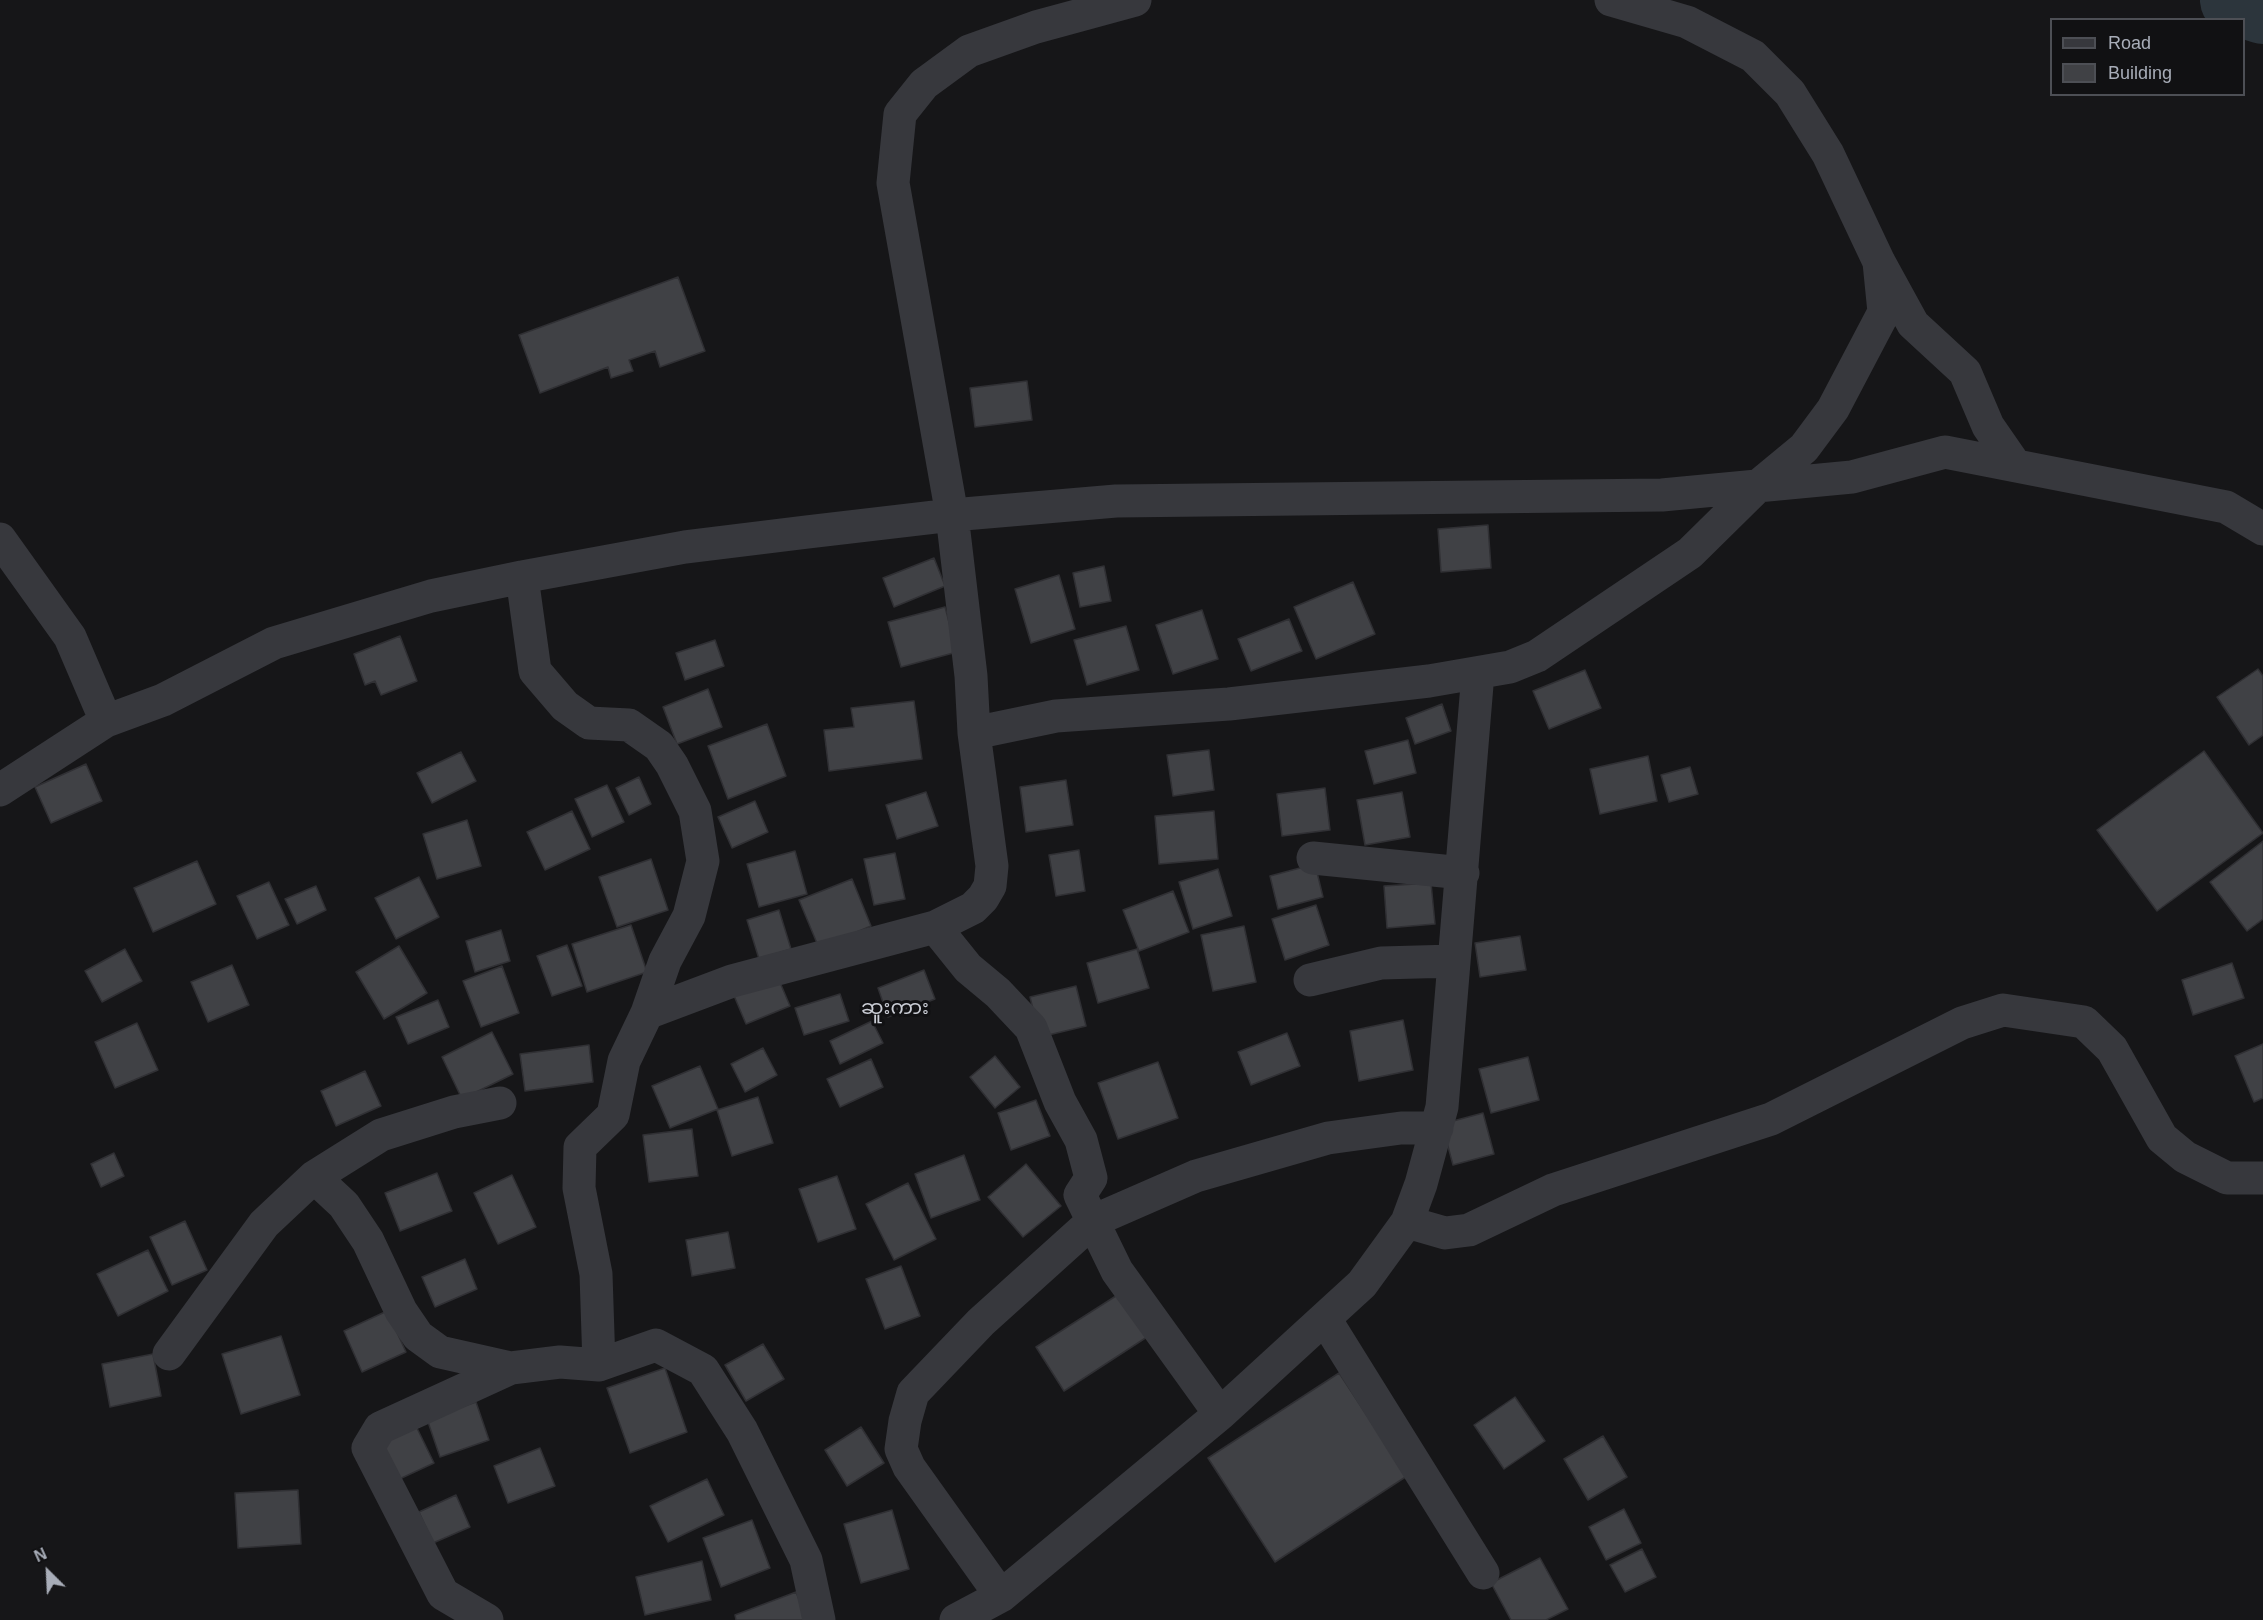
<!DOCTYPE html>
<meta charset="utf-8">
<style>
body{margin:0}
#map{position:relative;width:2263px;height:1620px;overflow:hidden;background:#161618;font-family:Arial,sans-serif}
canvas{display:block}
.legend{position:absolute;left:2050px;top:18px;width:195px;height:78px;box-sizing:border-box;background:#111113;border:2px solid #4d4f55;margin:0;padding:8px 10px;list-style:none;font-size:18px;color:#a8adb8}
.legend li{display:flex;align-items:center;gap:12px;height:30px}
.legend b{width:30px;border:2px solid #4d4f55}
.north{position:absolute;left:18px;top:1542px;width:60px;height:60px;-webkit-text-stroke:4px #111113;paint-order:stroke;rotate:336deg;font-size:16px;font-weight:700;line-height:24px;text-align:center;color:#a8adb8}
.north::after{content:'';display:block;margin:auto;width:21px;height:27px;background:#a8adb8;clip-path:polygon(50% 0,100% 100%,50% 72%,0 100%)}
</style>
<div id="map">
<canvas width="2263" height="1620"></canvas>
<ul class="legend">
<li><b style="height:8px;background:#37383d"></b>Road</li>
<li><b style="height:16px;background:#404145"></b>Building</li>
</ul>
<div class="north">N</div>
</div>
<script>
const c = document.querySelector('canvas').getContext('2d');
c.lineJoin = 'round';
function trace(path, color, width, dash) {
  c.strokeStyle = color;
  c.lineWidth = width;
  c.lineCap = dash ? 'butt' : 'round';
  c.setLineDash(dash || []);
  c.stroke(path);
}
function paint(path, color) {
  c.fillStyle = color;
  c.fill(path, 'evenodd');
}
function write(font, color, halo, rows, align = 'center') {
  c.font = font + ' Arial,"Noto Sans Myanmar",sans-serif';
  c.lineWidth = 6;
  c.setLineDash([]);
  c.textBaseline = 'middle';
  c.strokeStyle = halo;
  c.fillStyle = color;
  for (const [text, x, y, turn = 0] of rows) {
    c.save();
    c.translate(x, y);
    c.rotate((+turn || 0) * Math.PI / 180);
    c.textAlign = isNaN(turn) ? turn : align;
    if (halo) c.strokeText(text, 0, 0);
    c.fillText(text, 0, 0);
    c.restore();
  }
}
const river = new Path2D(`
 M2235,0L2263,9`);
const building = new Path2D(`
 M678,277L705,351L660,367L655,351L629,360L633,371L611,378L608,367L540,393L519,335Z
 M1027,381L1032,420L975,427L970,388Z
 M1488,525L1491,568L1441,572L1438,529Z
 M934,558L945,586L894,607L883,578Z
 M1104,566L1111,601L1080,607L1073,573Z
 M1059,575L1075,629L1031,643L1015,589Z
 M1353,582L1375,634L1316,659L1294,607Z
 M945,607L957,652L901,667L888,622Z
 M1202,610L1218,659L1173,674L1156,625Z
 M1289,619L1302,651L1251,671L1238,639Z
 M1126,626L1139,670L1087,685L1074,640Z
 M400,636L417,681L381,695L375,681L365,685L354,654Z
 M715,640L724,666L685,680L676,653Z
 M2258,669L2263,676V735L2249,745L2217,697Z
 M1585,670L1601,708L1549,729L1533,691Z
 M708,689L722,727L677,744L663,707Z
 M914,701L922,759L829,771L824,730L854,727L851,708Z
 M1442,704L1451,731L1415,744L1406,718Z
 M767,724L786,776L728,799L708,746Z
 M1408,740L1416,773L1374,784L1365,751Z
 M1209,750L1214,790L1173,796L1167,755Z
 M2204,751L2263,833L2157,911L2097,830Z
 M461,752L476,781L432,803L417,773Z
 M1648,756L1657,801L1600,814L1590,769Z
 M86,764L102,801L51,823L35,787Z
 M1690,767L1698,794L1669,802L1661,775Z
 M639,777L651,804L629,815L616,788Z
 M1066,780L1073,825L1026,832L1020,787Z
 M607,785L624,822L592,837L575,799Z
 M1325,788L1330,830L1282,836L1277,794Z
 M926,792L938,826L897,839L886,805Z
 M1402,792L1410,837L1365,845L1357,800Z
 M755,801L768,832L732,848L718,817Z
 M572,811L590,849L545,870L527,832Z
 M1214,811L1218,859L1159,864L1155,816Z
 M467,820L481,866L437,879L423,834Z
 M2263,841V919L2247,931L2210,882Z
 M1079,850L1085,891L1056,896L1049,855Z
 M795,851L807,894L759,907L747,864Z
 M895,853L905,899L874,905L864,859Z
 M651,859L668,910L617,927L599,877Z
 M197,861L216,904L153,932L134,888Z
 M1315,864L1323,897L1278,909L1270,876Z
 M1218,869L1232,916L1193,929L1179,882Z
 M419,877L439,917L396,939L375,898Z
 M852,879L871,926L819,948L799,900Z
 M269,882L289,925L257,939L237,896Z
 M1431,883L1435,924L1387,928L1384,886Z
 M316,886L326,910L297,924L285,899Z
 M1173,891L1189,932L1139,951L1123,910Z
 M1316,905L1329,945L1285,960L1272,919Z
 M779,910L791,949L759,959L747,920Z
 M631,925L647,972L587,992L572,944Z
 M1244,926L1256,982L1213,991L1201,935Z
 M501,930L510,961L475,972L466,941Z
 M1520,936L1526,970L1480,977L1475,943Z
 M567,945L582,986L552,996L537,956Z
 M399,946L427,993L384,1019L356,972Z
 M125,949L142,981L102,1002L85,971Z
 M1137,949L1149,988L1098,1003L1087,963Z
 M2232,963L2244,998L2193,1015L2182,980Z
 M232,965L249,1005L208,1022L191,982Z
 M502,966L519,1013L481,1027L463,981Z
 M924,970L935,999L888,1017L878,988Z
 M776,973L790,1006L746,1024L732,991Z
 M1076,986L1086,1026L1040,1037L1030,997Z
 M840,994L849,1021L804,1035L795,1008Z
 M438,1000L449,1027L408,1044L396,1017Z
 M1403,1020L1413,1070L1359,1081L1350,1031Z
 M872,1021L883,1043L840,1064L830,1041Z
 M137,1023L158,1070L115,1088L95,1042Z
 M492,1032L513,1074L462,1099L442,1057Z
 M1287,1033L1300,1066L1251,1085L1238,1052Z
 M2263,1044V1098L2254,1102L2235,1056Z
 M589,1045L593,1082L525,1091L520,1054Z
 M763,1048L777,1075L745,1092L731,1064Z
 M995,1056L1020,1087L995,1108L970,1077Z
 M1528,1057L1539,1100L1491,1113L1479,1069Z
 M871,1059L883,1087L840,1107L827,1079Z
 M1158,1062L1178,1118L1118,1139L1098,1083Z
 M700,1066L718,1109L670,1128L652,1086Z
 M365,1071L381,1106L336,1126L321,1091Z
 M758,1097L773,1143L732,1156L717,1110Z
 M1036,1100L1050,1136L1011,1150L998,1113Z
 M1483,1113L1494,1154L1453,1165L1442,1124Z
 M692,1129L698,1176L649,1182L643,1135Z
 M114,1153L124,1176L101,1187L91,1164Z
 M964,1155L980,1200L931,1218L915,1174Z
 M1026,1164L1061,1206L1023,1237L988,1197Z
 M437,1173L452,1211L400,1231L385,1193Z
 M512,1175L536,1227L498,1244L474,1193Z
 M837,1176L856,1229L818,1242L799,1189Z
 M908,1183L936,1239L894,1260L866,1204Z
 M185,1221L207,1270L172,1285L150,1237Z
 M728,1232L735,1268L692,1276L686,1240Z
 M148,1250L168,1291L118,1316L97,1274Z
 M465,1259L477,1289L435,1307L422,1277Z
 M901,1266L920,1316L885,1329L866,1279Z
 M1119,1294L1147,1337L1064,1391L1036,1347Z
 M387,1311L406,1352L362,1372L344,1331Z
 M281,1336L300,1395L241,1414L222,1354Z
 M763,1344L784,1379L746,1401L725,1365Z
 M153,1354L161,1396L110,1407L102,1364Z
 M665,1368L687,1432L630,1453L607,1388Z
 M1339,1373L1407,1476L1275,1562L1208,1458Z
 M1515,1397L1545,1441L1504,1469L1474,1425Z
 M476,1402L489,1440L440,1457L427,1419Z
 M415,1424L434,1463L393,1482L375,1443Z
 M861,1427L884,1463L847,1486L825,1450Z
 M1603,1436L1627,1477L1588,1500L1564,1459Z
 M540,1448L555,1486L508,1503L494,1466Z
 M707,1479L724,1515L668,1542L650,1506Z
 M298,1490L301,1544L238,1548L235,1493Z
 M456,1495L470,1527L433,1543L419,1512Z
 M1624,1509L1641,1543L1606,1560L1589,1527Z
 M892,1510L909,1569L861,1583L844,1524Z
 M752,1520L770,1568L721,1587L703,1538Z
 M1642,1549L1656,1577L1625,1592L1610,1565Z
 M1540,1558L1568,1609L1546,1620H1511L1491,1583Z
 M702,1561L711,1600L645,1615L636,1577Z
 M796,1592L807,1620H736L735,1615Z`);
const minor = new Path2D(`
 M1135,0L1036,27L969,51L924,84L900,114L893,183L952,515L971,676L974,733L1056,716L1229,704L1429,681L1510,667L1537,656L1690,553L1758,486L1804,448L1833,409L1884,312L1879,262
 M1611,0L1687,22L1753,56L1790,93L1828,154L1879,262L1913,324L1965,372L1988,426L2015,465
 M0,539L70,637L106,721
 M522,577L535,671L565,706L589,723L629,725L659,746L672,765L695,811L703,861L689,916L665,961L647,1013L624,1061L613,1115L580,1147L579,1188L596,1274L599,1365L656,1345L703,1370L742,1431L806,1560L819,1620
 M0,790L106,721L163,700L274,643L431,596L522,577L685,547L807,532L952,515L1116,501L1662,495L1852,477L1945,452L2226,507L2263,529
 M1313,858L1463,873
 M935,927L968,968L998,993L1031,1028L1060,1102L1081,1140L1091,1178L1080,1195L1117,1271L1220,1414
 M1310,980L1381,963L1454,961
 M647,1013L732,981L935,927L973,908L983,898L990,886L992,866L974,733
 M314,1177L344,1205L368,1241L401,1311L418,1336L440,1352L511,1368L560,1362L599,1365
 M1407,1222L1445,1233L1469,1230L1553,1190L1771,1119L1962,1023L2003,1010L2084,1022L2112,1049L2162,1138L2185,1157L2227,1178H2263
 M1325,1319L1483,1573
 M169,1354L264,1224L314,1177L381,1135L454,1112L500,1103
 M1001,1596L909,1467L901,1449L905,1421L913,1393L981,1322L1093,1221L1196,1176L1328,1138L1401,1128H1437
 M487,1620L443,1594L368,1448L380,1428L511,1368
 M956,1620L1001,1596L1220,1414L1362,1284L1407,1222L1421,1184L1442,1107L1478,673`);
const quarterNames = [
 ["ဆူးကား",895,1008]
];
trace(river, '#2c353c', 70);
paint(building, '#404145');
trace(building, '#303034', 1.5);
trace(minor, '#37383d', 33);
write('20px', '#c9ccd4', '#111113', quarterNames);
</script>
